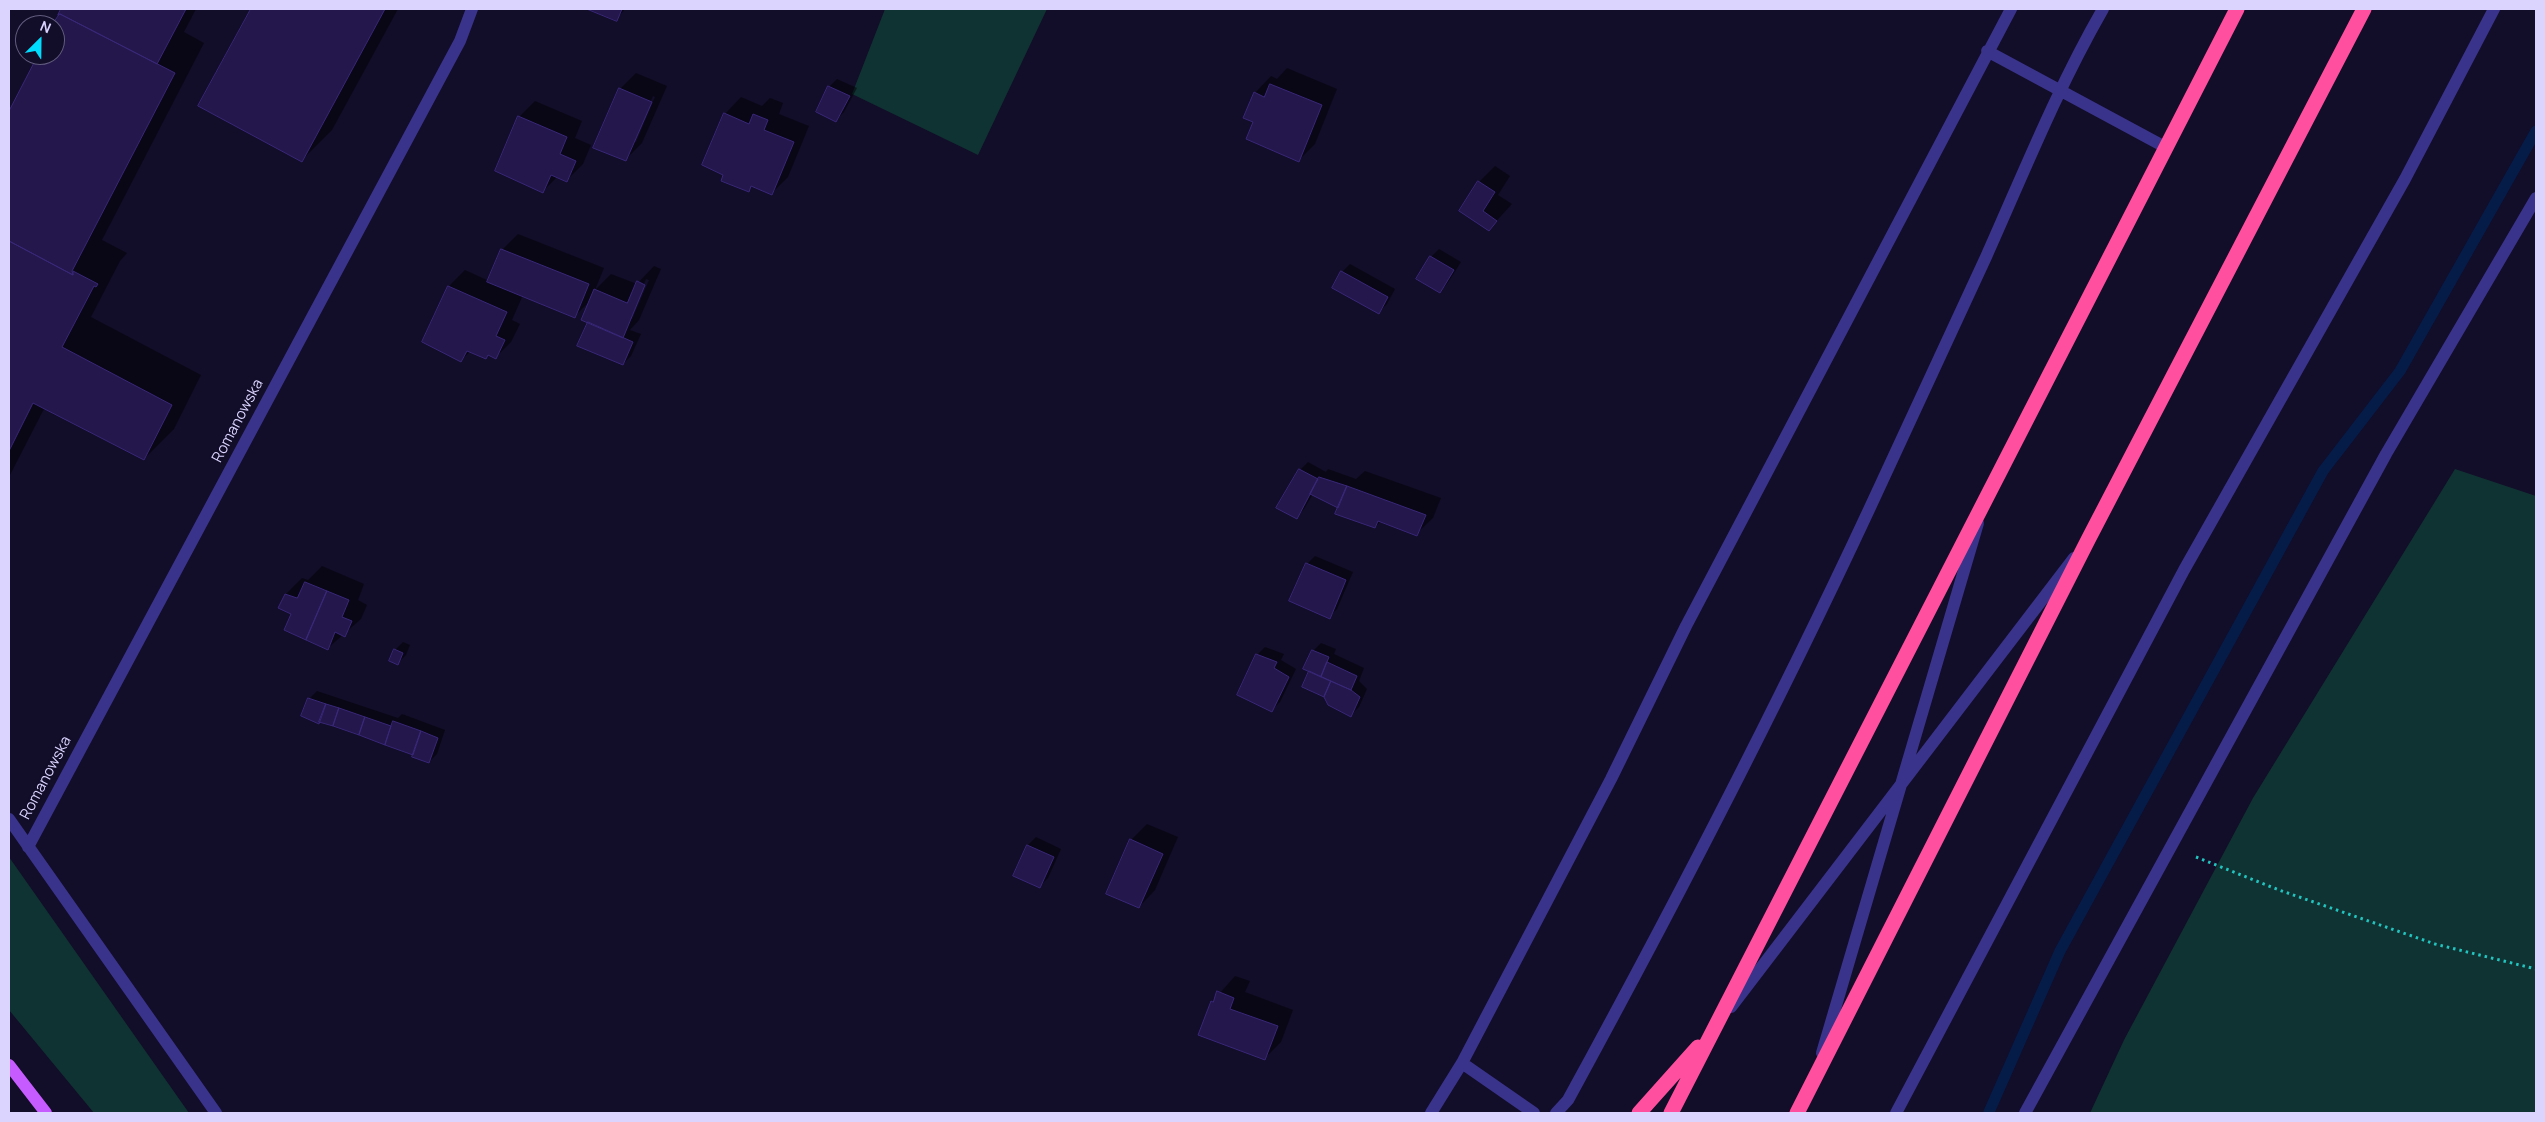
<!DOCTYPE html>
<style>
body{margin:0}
#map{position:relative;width:2545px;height:1122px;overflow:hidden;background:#120d28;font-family:Manrope,sans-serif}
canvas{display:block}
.frame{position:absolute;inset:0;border:10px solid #dad4ff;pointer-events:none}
.north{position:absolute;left:15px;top:15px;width:50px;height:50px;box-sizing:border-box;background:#120d28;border:1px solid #625d7e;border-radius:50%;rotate:23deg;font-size:14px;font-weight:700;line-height:20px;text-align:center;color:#dad4ff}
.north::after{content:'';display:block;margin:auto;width:18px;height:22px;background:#00deff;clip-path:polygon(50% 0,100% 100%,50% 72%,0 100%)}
</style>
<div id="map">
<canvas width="2545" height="1122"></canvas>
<div class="frame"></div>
<div class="north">N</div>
</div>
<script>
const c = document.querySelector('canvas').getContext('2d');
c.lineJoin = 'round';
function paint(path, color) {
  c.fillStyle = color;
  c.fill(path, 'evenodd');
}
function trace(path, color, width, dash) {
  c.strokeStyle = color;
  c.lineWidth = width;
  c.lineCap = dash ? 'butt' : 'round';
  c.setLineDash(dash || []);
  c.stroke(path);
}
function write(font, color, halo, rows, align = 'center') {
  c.font = font + ' Manrope,sans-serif';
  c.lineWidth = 4;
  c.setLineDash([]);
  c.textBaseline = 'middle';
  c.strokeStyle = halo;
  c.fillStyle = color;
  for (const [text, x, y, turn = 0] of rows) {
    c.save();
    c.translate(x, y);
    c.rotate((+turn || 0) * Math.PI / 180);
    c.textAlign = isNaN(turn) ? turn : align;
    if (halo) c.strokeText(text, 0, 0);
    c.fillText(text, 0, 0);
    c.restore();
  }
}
const green = new Path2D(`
 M885,9H1047L978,155L852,94Z
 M2455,469L2536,496V1113H2090L2124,1040L2253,798Z
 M9,857L189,1113H94L9,1010Z`);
const shadow = new Path2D(`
 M63,9H196L184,32L204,43L102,240L127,253L120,261L91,317L201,375L174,429L144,459L45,407L9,477V113L38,55H55Z
 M253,9H398L332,130L302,160L200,105Z
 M590,9H625L616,20Z
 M1287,68L1337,89L1315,144L1299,160L1255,122V93L1271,76L1277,79Z
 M636,73L667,86L642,143L626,159L620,89ZM653,96L655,97L636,142H633Z
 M837,79L857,88L844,112L836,120L829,87Z
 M741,97L762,106L770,98L783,103L779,114L809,126L788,177L772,193L753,185L748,190L725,174V114Z
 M535,101L582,121L575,138L591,145L583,164L566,181L557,177L543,191L519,117Z
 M1495,166L1510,176L1498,195L1512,204L1489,229L1460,211L1479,182Z
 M518,234L604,268L595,290L611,274L637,284L654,266L661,269L639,320L630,330L641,334L631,356L623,364L591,300L575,316L523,295L512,320L520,324L511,342L495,358L489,354L486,357L471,351L461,360L449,286L465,270L489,281L502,250ZM646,279L649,280L632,319H630Z
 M1439,249L1461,262L1447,284L1439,292L1418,279L1431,257Z
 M1350,264L1395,289L1387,304L1379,312L1342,272Z
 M1308,462L1326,472L1328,469L1356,479L1365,471L1441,498L1433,518L1416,534L1381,521L1375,527L1313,494L1304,509L1296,517L1300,470Z
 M1315,556L1353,572L1337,609L1329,617L1307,564Z
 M322,566L364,584L358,600L367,605L361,619L328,648L293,613L286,594L302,578L308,580Z
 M403,642L410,645L406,655L398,663L395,650Z
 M1321,643L1336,649L1334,654L1364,668L1359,681L1367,689L1359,707L1351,715L1310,670L1313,651Z
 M1265,647L1284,654L1281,660L1296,669L1280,702L1272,710L1257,655Z
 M317,691L398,718L402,714L445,730L437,754L429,762L415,754L302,716L309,699Z
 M1147,824L1178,837L1155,890L1139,907L1131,840Z
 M1036,837L1061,849L1048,878L1040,886L1028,845Z
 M1235,976L1250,981L1245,992L1293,1010L1281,1042L1265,1058L1212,1002Z`);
const stream = new Path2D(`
 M1989,1112L2060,951L2323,471L2400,371L2536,131`);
const building = new Path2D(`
 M61,9H186L157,64L60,14L58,15Z
 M251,9H385L302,162L198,106Z
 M587,9H622L617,21Z
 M60,14L175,73L72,271L73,275L9,241V111L38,55H55L54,22Z
 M1270,84L1322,105L1299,162L1246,139L1253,122L1243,118L1254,92L1264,97Z
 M828,86L850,96L836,122L816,112Z
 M619,88L652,102L626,161L593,148Z
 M724,113L749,124L753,114L768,120L764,130L794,142L772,195L751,186L749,192L721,181L723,175L702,165Z
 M518,116L567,137L560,154L576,161L567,182L551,175L543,193L495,171Z
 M1478,181L1495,192L1483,211L1497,221L1489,231L1459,211Z
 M9,241L73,275V271L98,284L96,287L94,286L62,347L172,405L144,460L33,403L9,451Z
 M501,249L589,284L575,318L487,282Z
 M1430,256L1454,270L1440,293L1416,279Z
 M1341,271L1388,297L1379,314L1332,288Z
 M637,281L645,285L623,338L581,320L594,289L627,303Z
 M448,286L507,312L496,336L505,340L496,359L488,355L486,359L467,351L461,362L422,342Z
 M588,322L633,342L623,365L577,346Z
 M1299,469L1318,479L1297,519L1276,508Z
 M1319,477L1347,486L1338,508L1310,494Z
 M1347,486L1426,515L1417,536L1378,521L1375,528L1335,514Z
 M1306,563L1346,580L1330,619L1289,601Z
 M305,582L327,591L306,640L284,630L291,614L278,608L285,594L297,598Z
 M327,591L349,600L342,617L352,621L345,637L335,632L328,650L306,640Z
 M394,649L403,653L398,665L389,661Z
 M1312,650L1329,657L1321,677L1303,669Z
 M1256,654L1277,662L1274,668L1289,677L1272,712L1237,695Z
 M1327,662L1357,676L1351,690L1321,677Z
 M1309,671L1331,681L1324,697L1302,687Z
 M1331,681L1351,690L1360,697L1351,717L1328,705L1324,697Z
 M308,698L326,704L319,724L301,716Z
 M326,704L339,708L333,726L319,722Z
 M339,708L365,717L359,735L333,726Z
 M365,717L391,726L385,745L359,735Z
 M393,721L421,731L413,755L385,745Z
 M421,731L438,738L429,763L412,757Z
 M1130,839L1163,854L1139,908L1106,894Z
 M1027,845L1054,857L1040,888L1013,876Z
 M1217,991L1234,998L1230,1009L1278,1026L1265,1060L1198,1035L1211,1001L1213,1002Z`);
const path = new Path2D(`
 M2196,857L2279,890L2435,944L2536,969`);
const minor = new Path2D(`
 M1987,51L2165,147
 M9,819L216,1113
 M28,847L460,41L472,9
 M1731,1007L2074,558
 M1822,1053L1978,523
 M1462,1063L1534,1113
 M1431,1113L1462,1063L1611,779L1686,626L2011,9
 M1556,1113L1568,1100C1680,895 1788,686 1886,473C1919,401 1953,329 1986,257C2024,172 2057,89 2103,9
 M1896,1113L2184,570L2405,179L2494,9
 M2025,1113L2386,454L2536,198`);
const major = new Path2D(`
 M9,1065L46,1113`);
const highway = new Path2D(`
 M1639,1113L1698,1047
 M1671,1113L2237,9
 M1797,1113L2089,538L2364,9`);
const streetNames = [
 ["Romanowska",238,421,-62],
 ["Romanowska",46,778,-62]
];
paint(green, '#0f3232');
paint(shadow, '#0007');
trace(stream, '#051c49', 11);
paint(building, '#23174b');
trace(building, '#392779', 1);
trace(path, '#23c4bf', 3, [2.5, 4]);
trace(minor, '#39338b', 12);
trace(major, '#c65bff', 12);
trace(highway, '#ff4f9e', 15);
write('15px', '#dad4ff', '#120d28', streetNames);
</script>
